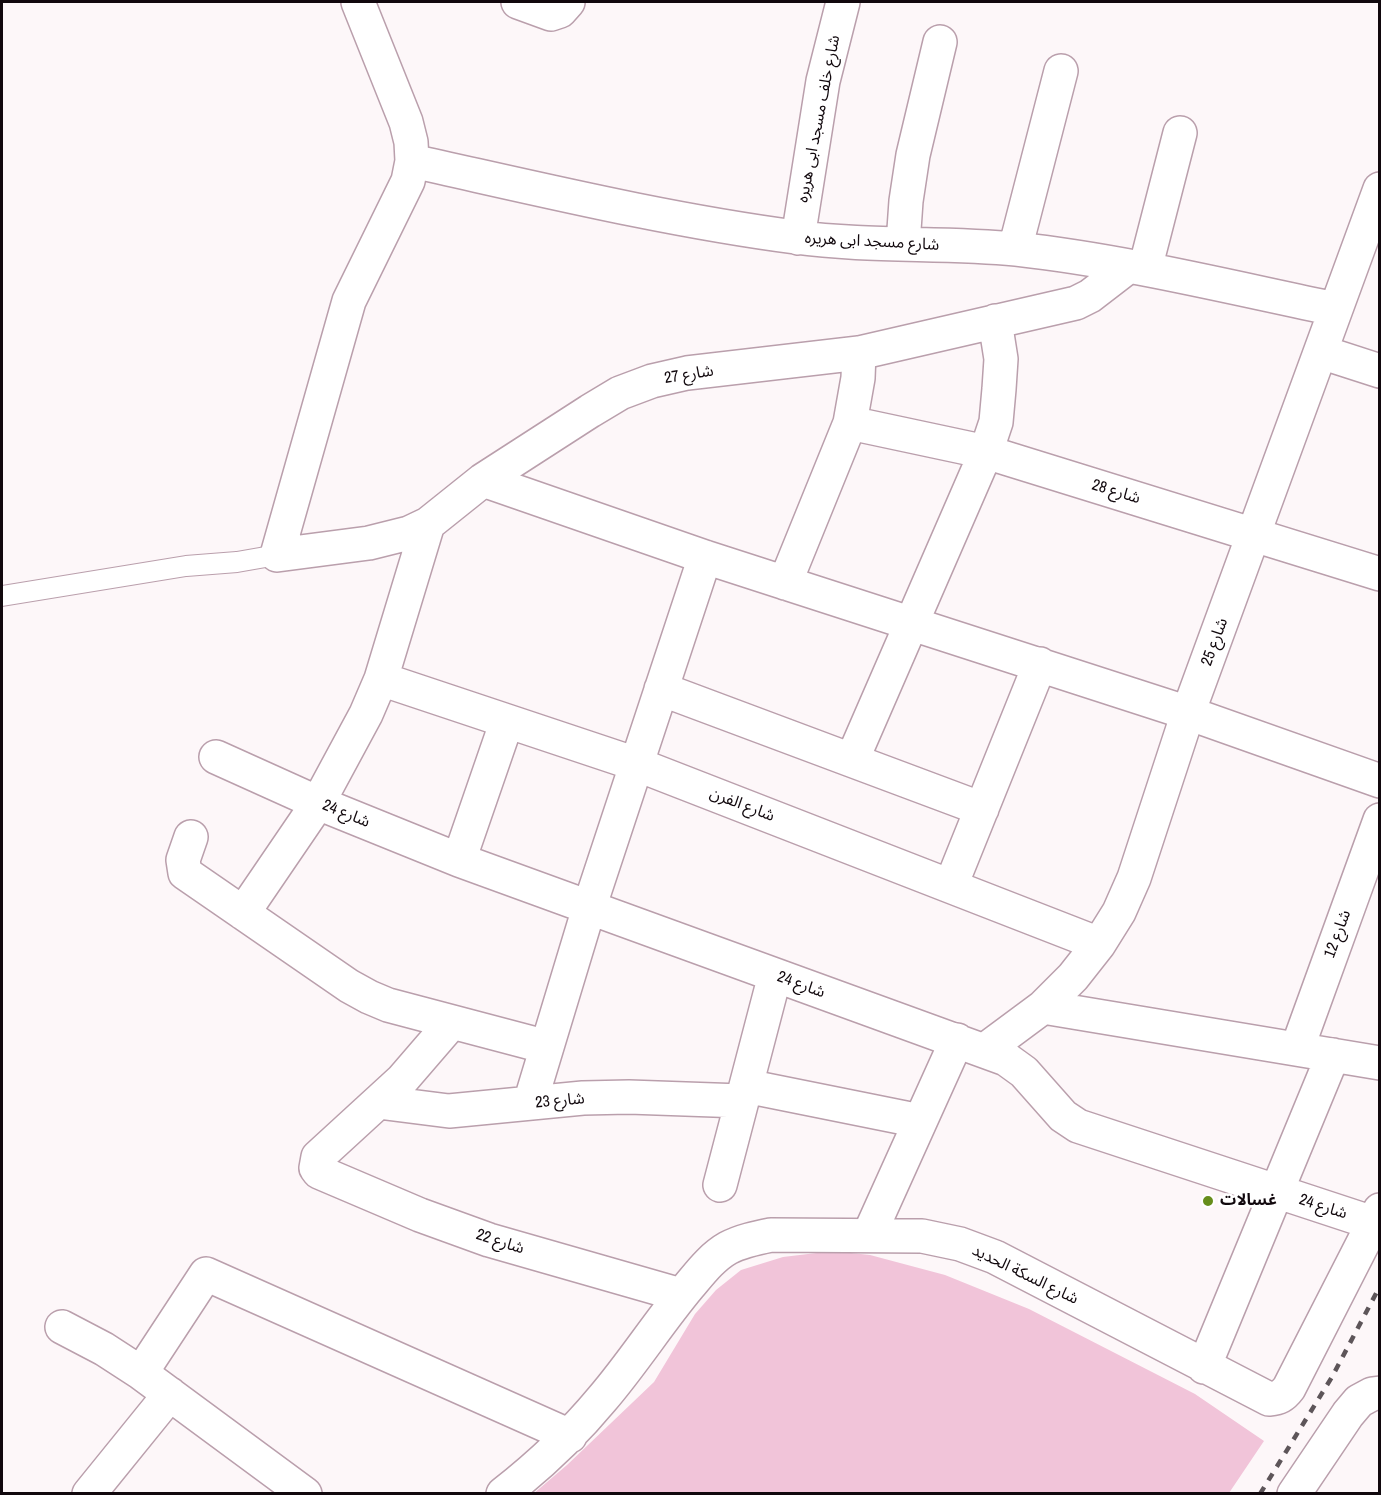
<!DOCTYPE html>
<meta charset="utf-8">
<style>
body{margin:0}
#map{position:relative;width:1381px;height:1495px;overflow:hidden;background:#fdf7f9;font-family:"Archivo Narrow",sans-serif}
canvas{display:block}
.frame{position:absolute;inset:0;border:3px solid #11080d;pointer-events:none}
</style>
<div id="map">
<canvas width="1381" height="1495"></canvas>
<div class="frame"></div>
</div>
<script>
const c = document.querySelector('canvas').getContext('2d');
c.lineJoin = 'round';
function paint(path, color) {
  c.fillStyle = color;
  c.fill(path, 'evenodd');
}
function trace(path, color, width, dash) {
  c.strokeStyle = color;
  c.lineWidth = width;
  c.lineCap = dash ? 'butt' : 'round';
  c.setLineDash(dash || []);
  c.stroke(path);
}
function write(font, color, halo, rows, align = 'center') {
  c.font = font + ' "Archivo Narrow","Noto Sans Arabic",sans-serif';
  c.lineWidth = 5;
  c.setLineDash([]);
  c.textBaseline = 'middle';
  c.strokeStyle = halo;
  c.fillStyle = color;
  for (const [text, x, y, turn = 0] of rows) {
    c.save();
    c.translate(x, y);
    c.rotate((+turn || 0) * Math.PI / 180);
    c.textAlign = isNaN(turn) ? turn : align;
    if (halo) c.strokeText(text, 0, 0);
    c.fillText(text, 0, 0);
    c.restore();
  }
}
const green = new Path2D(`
 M833,1251L870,1255L945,1275L1029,1309L1195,1394L1264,1441L1229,1493L533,1494L567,1465L654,1382L695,1314L716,1290L741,1270L783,1257Z`);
const lane = new Path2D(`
 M2,596L186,566L237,562L277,555`);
const street = new Path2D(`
 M358,2L406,122L411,142L412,161L408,181L349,301L277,555L369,543L409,533L428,524L483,480L590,411L620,393L652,381L687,373L859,353L1076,303L1090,296L1129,266
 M518,2L551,14L560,11L568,2
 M412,161C539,189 666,220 795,237C868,247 943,242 1016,249C1124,261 1229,287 1335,309
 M798,238L823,81L843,2
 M903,244L906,201L913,155L940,42
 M1015,249L1061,71
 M1145,269L1180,133
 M1321,352L1380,371
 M850,423L986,452L1380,574
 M483,480L705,557L1188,713L1380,781
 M785,583L850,423L858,378L859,353
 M381,679L636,764L1099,944
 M661,689L982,809
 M216,757L318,803L459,860L1006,1059L1024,1072L1063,1116L1078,1126L1373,1223
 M852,760L986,452L996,422L999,389L1001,359L995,321
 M191,837L183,860L185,873L349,986L369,997L388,1005L547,1047
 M459,860L507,721
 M951,885L1040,664
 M243,913L318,803L366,714L381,679L428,524
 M1043,1007L1380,1063
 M452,1022L402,1080L318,1157L316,1168L319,1172L420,1215L489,1240L681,1295
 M1297,1049L1380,820
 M985,1050L1043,1007L1073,977L1099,944L1119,912L1134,878L1188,713L1380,189
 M746,1086L920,1121
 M378,1102L449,1111L583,1098L629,1097L742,1101
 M530,1103L589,908L705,557
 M720,1185L775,975
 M869,1235L957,1040
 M62,1327L104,1349L141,1373L305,1494
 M1204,1367L1333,1055
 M141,1373L206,1274L570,1436
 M89,1494L170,1394
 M503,1494C540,1465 573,1434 602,1399C633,1363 658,1323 689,1286C700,1273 712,1257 728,1248C741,1241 756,1238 771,1235L922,1236L960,1244L995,1257L1269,1399C1279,1398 1283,1396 1289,1388L1380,1210
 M1294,1494L1348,1414L1359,1401L1372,1394L1380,1393`);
const rail = new Path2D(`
 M1260,1494L1332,1377L1380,1286`);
const markers = [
 [1208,1201,6,"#668d1b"]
];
const streetNames = [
 ["شارع خلف مسجد ابى هريره",819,119,-79],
 ["شارع مسجد ابى هريره",872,242,3],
 ["شارع 27",689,375,-9],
 ["شارع 28",1116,492,17],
 ["شارع 25",1215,642,-70],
 ["شارع الفرن",742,805,21],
 ["شارع 24",346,814,22],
 ["شارع 12",1338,934,-70],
 ["شارع 24",801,985,20],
 ["شارع 23",560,1101,-5],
 ["شارع 24",1323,1207,18],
 ["شارع 22",500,1242,18],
 ["شارع السكة الحديد",1025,1275,26]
];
const poiNames = [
 ["غسالات",1220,1201]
];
paint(green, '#f1c4d9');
trace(lane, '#ba9fac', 22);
trace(street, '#ba9fac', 36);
trace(lane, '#fff', 20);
trace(street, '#fff', 33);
trace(rail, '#5d5559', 4.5, [8, 8]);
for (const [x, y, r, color] of markers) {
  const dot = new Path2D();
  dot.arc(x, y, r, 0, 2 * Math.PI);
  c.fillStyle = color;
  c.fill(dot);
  trace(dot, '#fff', 2);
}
write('16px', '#11080d', '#fff', streetNames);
write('bold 16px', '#11080d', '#fff', poiNames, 'left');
</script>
